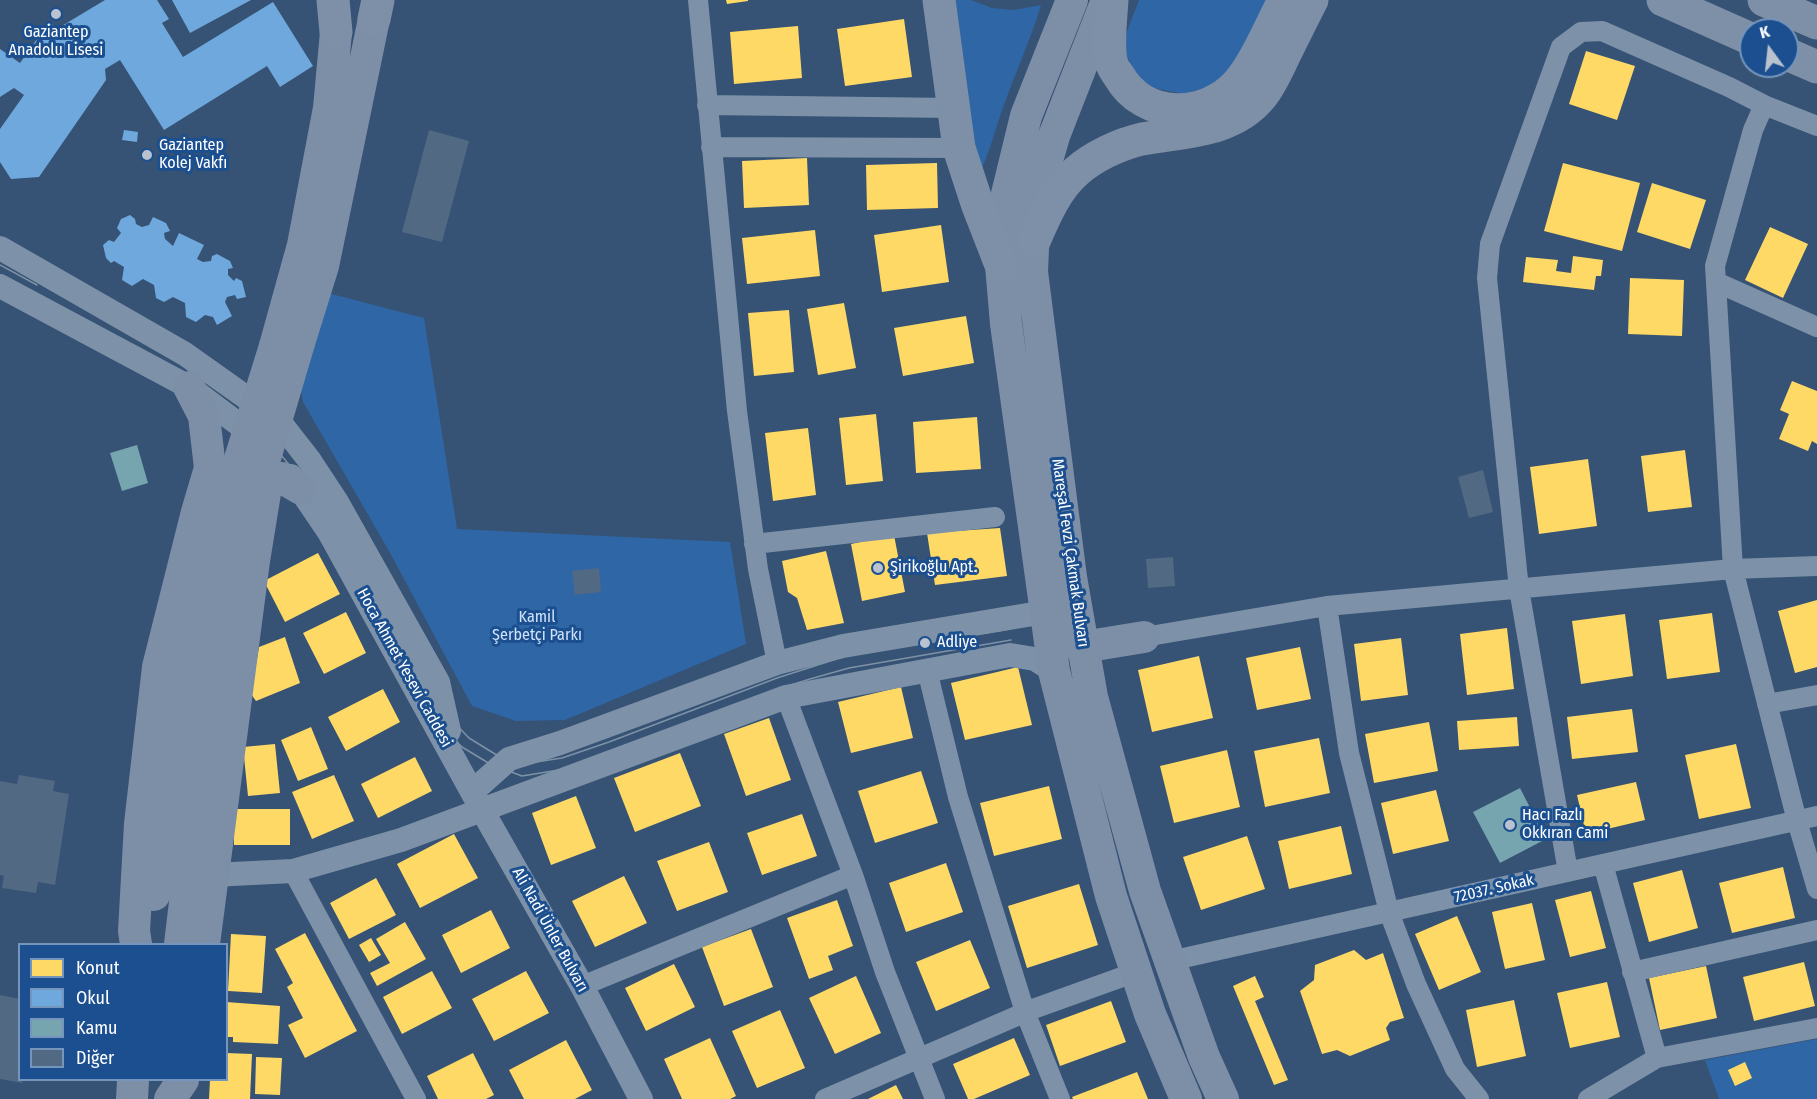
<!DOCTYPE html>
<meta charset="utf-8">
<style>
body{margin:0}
#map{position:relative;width:1817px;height:1099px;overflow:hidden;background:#365274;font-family:"Fira Sans Condensed",sans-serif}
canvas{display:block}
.legend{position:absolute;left:18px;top:943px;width:210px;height:138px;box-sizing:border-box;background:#1b4f8f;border:2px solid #7695bc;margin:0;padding:8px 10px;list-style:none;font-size:18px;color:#fff}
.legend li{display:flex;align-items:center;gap:12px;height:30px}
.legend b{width:30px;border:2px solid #7695bc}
.north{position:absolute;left:1739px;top:18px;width:60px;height:60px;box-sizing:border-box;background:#1b4f8f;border:2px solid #7695bc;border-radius:50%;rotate:345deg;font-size:16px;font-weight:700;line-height:24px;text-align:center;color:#fff}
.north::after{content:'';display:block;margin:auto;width:21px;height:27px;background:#b9c2ce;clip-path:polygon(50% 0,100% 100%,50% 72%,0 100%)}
</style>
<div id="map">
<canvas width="1817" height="1099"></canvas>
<ul class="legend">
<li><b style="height:16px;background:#ffd966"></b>Konut</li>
<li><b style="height:16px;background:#6fa8dc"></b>Okul</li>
<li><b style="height:16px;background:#76a5af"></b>Kamu</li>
<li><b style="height:16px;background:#526984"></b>Diğer</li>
</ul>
<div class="north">K</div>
</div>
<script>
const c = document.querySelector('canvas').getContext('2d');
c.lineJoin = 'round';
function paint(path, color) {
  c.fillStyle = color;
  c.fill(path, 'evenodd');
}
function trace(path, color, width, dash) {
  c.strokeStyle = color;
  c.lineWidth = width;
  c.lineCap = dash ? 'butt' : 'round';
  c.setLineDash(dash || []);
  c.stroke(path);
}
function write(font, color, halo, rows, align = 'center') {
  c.font = font + ' "Fira Sans Condensed",sans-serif';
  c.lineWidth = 6;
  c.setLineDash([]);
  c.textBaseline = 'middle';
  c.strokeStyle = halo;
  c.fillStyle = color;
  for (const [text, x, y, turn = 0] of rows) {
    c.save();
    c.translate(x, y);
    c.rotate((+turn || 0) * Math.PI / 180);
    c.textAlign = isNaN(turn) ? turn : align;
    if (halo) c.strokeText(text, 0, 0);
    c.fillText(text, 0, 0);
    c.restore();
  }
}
const green = new Path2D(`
 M949,0H971L992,8L1014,10L1041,5C1031,39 1016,71 1004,105C995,130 989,155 977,179Z
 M1139,0H1266L1238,61L1211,87L1183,94L1154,88L1136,76L1127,56L1124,39Z
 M324,292L424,318L457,529L730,542L746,644L565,720L516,721L472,706L389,551L303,402L297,367Z
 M1817,1039V1099H1719L1705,1060Z`);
const homes = new Path2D(`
 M726,0H748V1L727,4Z
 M904,19L912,77L845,86L837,29Z
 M798,26L802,78L734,84L730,32Z
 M1586,51L1635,66L1617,120L1569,104Z
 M807,158L809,205L744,208L742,161Z
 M937,163L938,208L867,210L866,165Z
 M1563,163L1640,183L1622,251L1544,231Z
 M1652,183L1706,200L1690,249L1637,232Z
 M941,225L949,282L882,292L874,235Z
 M1770,227L1808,244L1783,298L1745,280Z
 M815,230L820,276L747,284L742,238Z
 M1573,256L1603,260L1601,276H1596L1594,290L1523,282L1526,257L1558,260L1556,271L1571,273Z
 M1630,278L1684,280L1682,336L1628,334Z
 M844,303L856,368L818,375L807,309Z
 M789,310L794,372L754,376L748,313Z
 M966,316L974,363L903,376L894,328Z
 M1792,381L1817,391V444L1812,441L1808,451L1779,439L1789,414L1780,410Z
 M876,414L883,481L846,485L839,418Z
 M977,417L981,469L916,473L913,422Z
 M808,428L816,495L773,501L765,433Z
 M1685,450L1692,507L1648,512L1641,456Z
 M1588,459L1597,526L1539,534L1530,467Z
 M1000,528L1007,576L935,585L927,533Z
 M894,535L905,592L862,601L851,544Z
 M826,551L844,623L807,630L797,598L788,592L782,561Z
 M318,553L340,594L285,622L264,581Z
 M1817,600V667L1795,673L1778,611Z
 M346,612L366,653L324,674L303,633Z
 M1712,613L1720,672L1667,679L1659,620Z
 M1625,614L1633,676L1581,684L1572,621Z
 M1507,628L1514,689L1467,695L1460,634Z
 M285,637L300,683L256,701L251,694L259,647Z
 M1401,638L1408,695L1361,701L1354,644Z
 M1300,647L1311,699L1257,710L1246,658Z
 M1199,656L1213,718L1152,732L1138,670Z
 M1018,667L1032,725L965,740L951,683Z
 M901,687L913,738L851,753L838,702Z
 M383,689L400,722L346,751L328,717Z
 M1632,709L1638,752L1572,759L1567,717Z
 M1517,717L1519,746L1459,750L1457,721Z
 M769,718L791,780L746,796L724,734Z
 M1429,722L1438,771L1374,783L1365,734Z
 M311,727L328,769L298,781L281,740Z
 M1319,738L1330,793L1265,807L1254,751Z
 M275,744L280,793L248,796L243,747Z
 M1736,744L1751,808L1699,819L1685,755Z
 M1227,750L1240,807L1174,823L1160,766Z
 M680,753L701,806L635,832L614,778Z
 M415,757L432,791L378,818L361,784Z
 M921,771L938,823L875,843L858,791Z
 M334,775L354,821L312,839L292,792Z
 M1636,782L1645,820L1586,834L1577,795Z
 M1049,786L1062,839L994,856L980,803Z
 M1436,790L1449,841L1393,854L1381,803Z
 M576,796L596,848L551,865L532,813Z
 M234,809H290V845H234Z
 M802,814L817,856L762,875L747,833Z
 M1341,826L1352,874L1289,889L1278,841Z
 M454,834L478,878L420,908L397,864Z
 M1247,836L1265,889L1201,910L1183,857Z
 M709,842L728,892L677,911L657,861Z
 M946,863L963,912L906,932L889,883Z
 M1783,867L1795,918L1732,933L1719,883Z
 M1682,870L1698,928L1649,942L1633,883Z
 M624,876L647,923L595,947L572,901Z
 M376,878L396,915L349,939L330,903Z
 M1079,884L1098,945L1027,968L1008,906Z
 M1591,891L1606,948L1570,957L1555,900Z
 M837,900L853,946L828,956L833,970L809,979L787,918Z
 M1532,903L1545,960L1505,969L1492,912Z
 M491,910L510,948L461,973L442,935Z
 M1457,916L1481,972L1439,990L1415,934Z
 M405,922L426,959L377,986L370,973L390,963L376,939Z
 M751,929L773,987L724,1006L702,947Z
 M305,933L357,1031L305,1058L288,1025L303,1018L287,987L293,983L275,949Z
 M231,934L266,936L262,993L228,991Z
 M371,938L381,955L369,962L359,945Z
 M970,940L990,988L936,1011L916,962Z
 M1354,950L1366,960L1383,953L1404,1018L1390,1022L1386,1028L1390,1040L1350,1056L1337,1050L1322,1054L1300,991L1314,980L1315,965Z
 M1804,962L1815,1006L1754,1021L1743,977Z
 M674,964L695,1007L646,1031L625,988Z
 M1706,966L1717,1018L1660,1030L1649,978Z
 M432,971L452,1008L402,1034L383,997Z
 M526,971L549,1013L494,1041L472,999Z
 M856,976L881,1033L835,1054L809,998Z
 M1255,976L1264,997L1255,1001L1288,1080L1274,1085L1233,986Z
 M1607,982L1620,1037L1570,1048L1557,993Z
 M1514,1000L1526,1056L1477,1067L1466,1010Z
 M1111,1001L1126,1042L1060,1066L1046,1025Z
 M226,1002L280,1006L278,1044L233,1042V1037H226Z
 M780,1010L805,1068L757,1088L732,1031Z
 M710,1038L736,1096L730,1099H682L664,1059Z
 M1014,1038L1030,1075L974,1099H968L953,1064Z
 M566,1040L592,1090L575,1099H524L509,1070Z
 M226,1053L252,1054L250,1099H209L210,1080H226Z
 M473,1053L494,1095L486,1099H438L427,1076Z
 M256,1057L282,1058L280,1095L255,1094Z
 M1745,1062L1752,1078L1735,1086L1728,1070Z
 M1137,1072L1148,1099H1073L1072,1097Z
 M896,1085L903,1099H868Z`);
const schools = new Path2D(`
 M105,0H157L169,19L162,23L183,57L273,2L313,66L280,87L267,66L164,130L120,60L105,69L106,80L39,177L11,179L0,162V129L24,95L14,88L0,97V49L20,63L49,22L64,32L60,27Z
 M172,0H251L190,33Z
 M124,130L138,132L137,142L122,140Z
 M130,215L135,219L136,224L142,227L149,225L153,217L166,223L170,231L164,233L165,239L173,246L179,233L204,245L197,259L203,262L211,261L212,256L217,254L230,261L233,268L228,269V275L234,281L236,278L242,281L246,297L237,299L235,295L227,297L225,302L232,316L217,325L213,317L205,315L196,322L186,317L185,303L173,297L164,302L156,298L154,285L143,279L132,286L122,280L124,267L114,261L111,263L106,258L103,245L109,240L114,242L121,233L117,228L121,219Z`);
const public = new Path2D(`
 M137,445L148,483L122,491L110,453Z
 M1520,788L1546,839L1500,863L1473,812Z`);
const building = new Path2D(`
 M429,130L469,141L442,242L402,232Z
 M1483,470L1493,512L1469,518L1458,477Z
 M1173,557L1175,586L1148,588L1146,559Z
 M599,568L601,592L575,595L572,571Z
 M19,775L55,781L53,791L69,794L55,885L38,882L36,893L2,888L4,876L0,875V781L17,784Z
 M0,995L20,999V1080H23L22,1083L0,1079Z`);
const minor = new Path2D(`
 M698,0L737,411L758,569L777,663
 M707,105L954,108
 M1764,105L1817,126
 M711,147L959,148
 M1716,282L1817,327
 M754,544L995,517
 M1327,606L1349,753L1389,912L1416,984L1455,1069L1479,1099
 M1144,637L1327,606L1733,569L1817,566
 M927,670L958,797L1025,1012L1060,1099
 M786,697L853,875L885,972L935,1099
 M1767,704L1817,695
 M1603,864L1657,1058
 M293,871L416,1099
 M1568,872L1519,589L1487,278L1490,244L1561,47L1581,32L1602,31L1729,87L1764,105L1753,130L1715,266L1733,569L1797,821L1817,889
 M1170,961L1817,816
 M1632,972L1817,930
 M582,986L853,875
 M825,1099L1033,1009L1136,972
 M1588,1099L1657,1058L1817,1028`);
const tertiary = new Path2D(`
 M0,248L185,354L278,420L310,461L337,502L438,682L449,731
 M0,286L189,387L261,441
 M291,476L329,532L482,810L582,986L641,1099
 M472,792L509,759L560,743L777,663L843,646L1045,612
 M212,875L293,871L401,840L786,697L1010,655L1035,659L1054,671`);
const primary = new Path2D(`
 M1072,0L1026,116L1007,194L1001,265L1006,324L1054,671L1111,896L1150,1014L1186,1099
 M1107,0L1054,136L1035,203L1032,272L1071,577L1092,697L1145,891L1204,1057L1223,1099
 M299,343L323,266L374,19
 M275,346L303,245L329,108L336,32
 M1065,640L1083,647L1144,637
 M154,895L191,639L218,530
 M136,944L134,931L140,824L158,667L197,512L210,468L204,416L189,387
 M180,944L218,629L238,551
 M204,944L254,561L266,487L273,478H282L301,489
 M132,1099L133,1080
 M170,1099L183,1080`);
const trunk = new Path2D(`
 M333,0L336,32
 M939,0L959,148L978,206L1001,265
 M1112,0C1111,17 1107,49 1112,64C1113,68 1117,73 1119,76C1144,120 1205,119 1237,84C1255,64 1271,25 1284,0
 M1663,0L1751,39
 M1764,0L1817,23
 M374,19L378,0
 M1787,54L1817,67
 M1034,241C1045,216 1056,189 1077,171C1094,156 1120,144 1142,139C1183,131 1231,133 1261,97C1270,86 1277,71 1283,58C1293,38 1302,19 1312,0`);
const tram = new Path2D(`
 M0,265L37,285
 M0,275L218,399L265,436L307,486L450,735L462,747L490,764L522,776L565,769L613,753L781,688L810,679L849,668L1011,640
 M226,395L273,428L308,473L317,488
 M442,707L445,713L469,738L495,754L523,764L562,758L609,742L777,678L846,656L1010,629`);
const primaryBridge = new Path2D(`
 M218,530L275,346
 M240,543L299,343`);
const markers = [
 [56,14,6,"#b9c2ce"],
 [147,155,6,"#b9c2ce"],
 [878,568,6,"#b9c2ce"],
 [925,643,6,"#b9c2ce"],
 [1510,825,6,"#b9c2ce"]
];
const poiNames = [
 ["Gaziantep",56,33,"center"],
 ["Anadolu Lisesi",56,51,"center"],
 ["Gaziantep",159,146],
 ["Kolej Vakfı",159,164],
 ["Şirikoğlu Apt.",890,568],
 ["Adliye",937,643],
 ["Hacı Fazlı",1522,816],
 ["Okkıran Cami",1522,834]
];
const streetNames = [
 ["Mareşal Fevzi Çakmak Bulvarı",1070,553,82],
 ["Hoca Ahmet Yesevi Caddesi",404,668,61],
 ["72037. Sokak",1494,889,-13],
 ["Ali Nadi Ünler Bulvarı",550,930,61]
];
const parkNames = [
 ["Kamil",537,618],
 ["Şerbetçi Parkı",537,636]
];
paint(green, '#2f66a5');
paint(homes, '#ffd966');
paint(schools, '#6fa8dc');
paint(public, '#76a5af');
paint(building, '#526984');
trace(minor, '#7d92a8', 20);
trace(tertiary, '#7d92a8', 24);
trace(primary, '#7d8ea7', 32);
trace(trunk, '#7e90a7', 33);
trace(tram, '#7e92a7', 1.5);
trace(primaryBridge, '#7d8ea7', 32);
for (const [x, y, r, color] of markers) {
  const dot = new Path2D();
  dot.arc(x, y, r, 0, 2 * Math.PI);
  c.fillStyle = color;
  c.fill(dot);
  trace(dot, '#1b4f8f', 2);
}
write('16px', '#fff', '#1b4f8f', poiNames, 'left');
write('16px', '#fff', '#1b4f8f', streetNames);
write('16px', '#cfe3fa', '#1b4f8f', parkNames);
</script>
